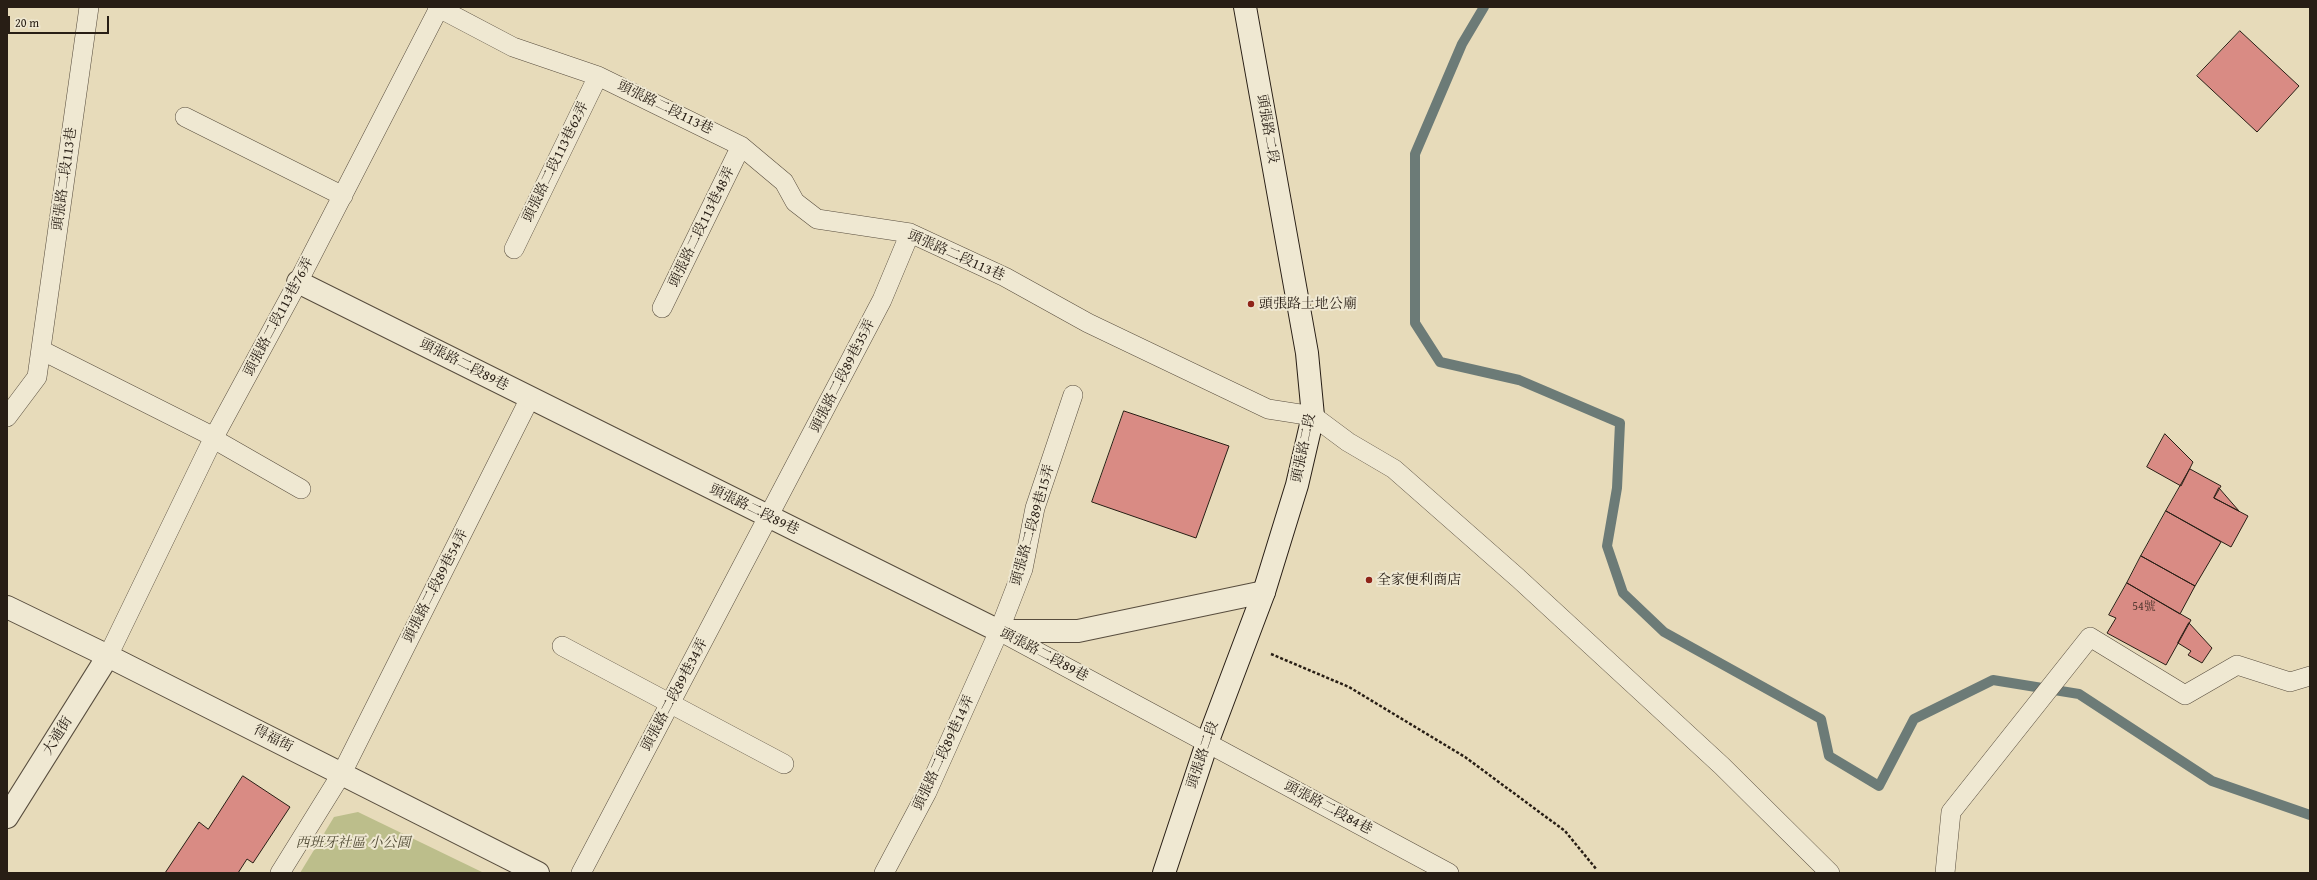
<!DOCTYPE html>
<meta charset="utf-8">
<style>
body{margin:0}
#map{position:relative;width:2317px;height:880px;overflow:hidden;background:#e7dbba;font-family:"Gentium Book Plus",serif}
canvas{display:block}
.frame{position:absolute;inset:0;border:8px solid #281e15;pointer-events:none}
.scale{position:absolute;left:8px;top:16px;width:101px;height:18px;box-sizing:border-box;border:2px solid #281e15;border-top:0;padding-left:5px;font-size:12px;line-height:14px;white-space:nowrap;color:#281e15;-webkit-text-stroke:3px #efe8d2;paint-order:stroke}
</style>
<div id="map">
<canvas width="2317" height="880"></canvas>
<div class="frame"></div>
<div class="scale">20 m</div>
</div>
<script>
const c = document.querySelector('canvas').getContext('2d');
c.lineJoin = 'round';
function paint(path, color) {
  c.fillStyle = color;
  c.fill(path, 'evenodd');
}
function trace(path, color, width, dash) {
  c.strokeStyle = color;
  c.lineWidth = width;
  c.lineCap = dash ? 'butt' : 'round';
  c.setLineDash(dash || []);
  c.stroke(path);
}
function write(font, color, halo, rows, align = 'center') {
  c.font = font + ' "Gentium Book Plus","Noto Serif TC",serif';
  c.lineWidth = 4;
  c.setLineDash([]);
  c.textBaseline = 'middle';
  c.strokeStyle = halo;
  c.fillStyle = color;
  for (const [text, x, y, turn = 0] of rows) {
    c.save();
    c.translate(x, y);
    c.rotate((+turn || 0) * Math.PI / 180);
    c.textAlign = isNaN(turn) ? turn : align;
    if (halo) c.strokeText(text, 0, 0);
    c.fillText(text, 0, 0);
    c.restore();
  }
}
const green = new Path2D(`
 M358,812L484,873H300L334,817Z`);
const stream = new Path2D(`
 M1484,7L1462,44L1415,154V323L1440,362L1519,380L1620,423L1617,488L1607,546L1623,593L1664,632L1821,719L1829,756L1879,786L1914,719L1993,680L2079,694L2212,781L2310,815`);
const building = new Path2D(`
 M2240,31L2299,86L2257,132L2197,76Z
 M1124,411L1229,446L1196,538L1092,502Z
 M2165,434L2193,462L2181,486L2147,467Z
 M2190,469L2221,486L2214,498L2248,516L2231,547L2166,511Z
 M2219,488L2239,511L2214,498Z
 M2166,511L2221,542L2195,586L2141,556Z
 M2141,556L2195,586L2180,614L2127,583Z
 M2127,583L2191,620L2166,665L2107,633L2116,618L2109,615Z
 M2189,623L2212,648L2202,663L2188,655L2191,651L2178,643Z
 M243,776L290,807L253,863L247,859L238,873H165L199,822L208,829Z`);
const path = new Path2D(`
 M1271,654L1349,687L1465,757L1565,831L1597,870`);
const lane = new Path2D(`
 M437,7L513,47L598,76L741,146L784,182L795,202L817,219L910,233L1005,277L1088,323L1268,409L1313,416L1348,442L1394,469L1518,578L1722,766L1830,873
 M185,117L343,196
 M514,249L598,76
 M662,308L741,146
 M41,350L214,437L219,442L301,489
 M7,417L37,377L89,7
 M999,631L1449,873
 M562,646L784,764
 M108,656L214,437L298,282L439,8
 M280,873L342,773L530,398
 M581,873L882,300L910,233
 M884,873L927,792L999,631L1023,569L1035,508L1073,395
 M1945,873L1951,812L2090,637L2185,695L2237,665L2290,682L2310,676`);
const street = new Path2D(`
 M298,282L999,631H1078L1264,592
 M7,607L108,656L538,873
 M7,817L108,656`);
const secondary = new Path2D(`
 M1164,873L1207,743L1264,592L1297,485L1313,416L1307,353L1245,7`);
const markers = [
 [1251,304,4,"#8f2418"],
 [1369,580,4,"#8f2418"]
];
const numberNames = [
 ["54號",2144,607]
];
const streetNames = [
 ["頭張路二段113巷",665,108,26],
 ["頭張路二段",1267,129,80],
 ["頭張路二段113巷62弄",556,162,-64],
 ["頭張路二段113巷",65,179,-82],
 ["頭張路二段113巷48弄",702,227,-64],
 ["頭張路二段113巷",956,256,24],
 ["頭張路二段113巷76弄",279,317,-62],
 ["頭張路二段89巷",464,365,27],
 ["頭張路二段89巷35弄",843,376,-63],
 ["頭張路二段",1304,448,-78],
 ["頭張路二段89巷",754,510,26],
 ["頭張路二段89巷15弄",1033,525,-74],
 ["頭張路二段89巷54弄",436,586,-63],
 ["頭張路二段89巷",1044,655,28],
 ["頭張路二段89巷34弄",675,695,-62],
 ["大通街",58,736,-58],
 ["得福街",273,739,27],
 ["頭張路二段89巷14弄",944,753,-65],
 ["頭張路二段",1203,755,-71],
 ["頭張路二段84巷",1328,808,28]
];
const poiNames = [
 ["頭張路土地公廟",1259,304],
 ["全家便利商店",1377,580]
];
const parkNames = [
 ["西班牙社區 小公園",353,843]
];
paint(green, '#bcbe8b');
trace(stream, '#6c7b77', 10);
paint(building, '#d98b84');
trace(building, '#281e15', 1);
trace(lane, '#584d3e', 20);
trace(street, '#584d3e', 24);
trace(secondary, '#281e15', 24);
trace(path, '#281e15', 2.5, [3, 2]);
trace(lane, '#efe8d2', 19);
trace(street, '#efe8d2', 22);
trace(secondary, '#efe8d2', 22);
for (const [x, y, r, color] of markers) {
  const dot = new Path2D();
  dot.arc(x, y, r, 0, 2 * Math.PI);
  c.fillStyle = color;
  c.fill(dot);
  trace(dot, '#efe8d2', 1.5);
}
write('12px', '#543931', null, numberNames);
write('14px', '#281e15', '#efe8d2', streetNames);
write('14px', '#281e15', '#efe8d2', poiNames, 'left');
write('italic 14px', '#544e38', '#efe8d2', parkNames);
</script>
